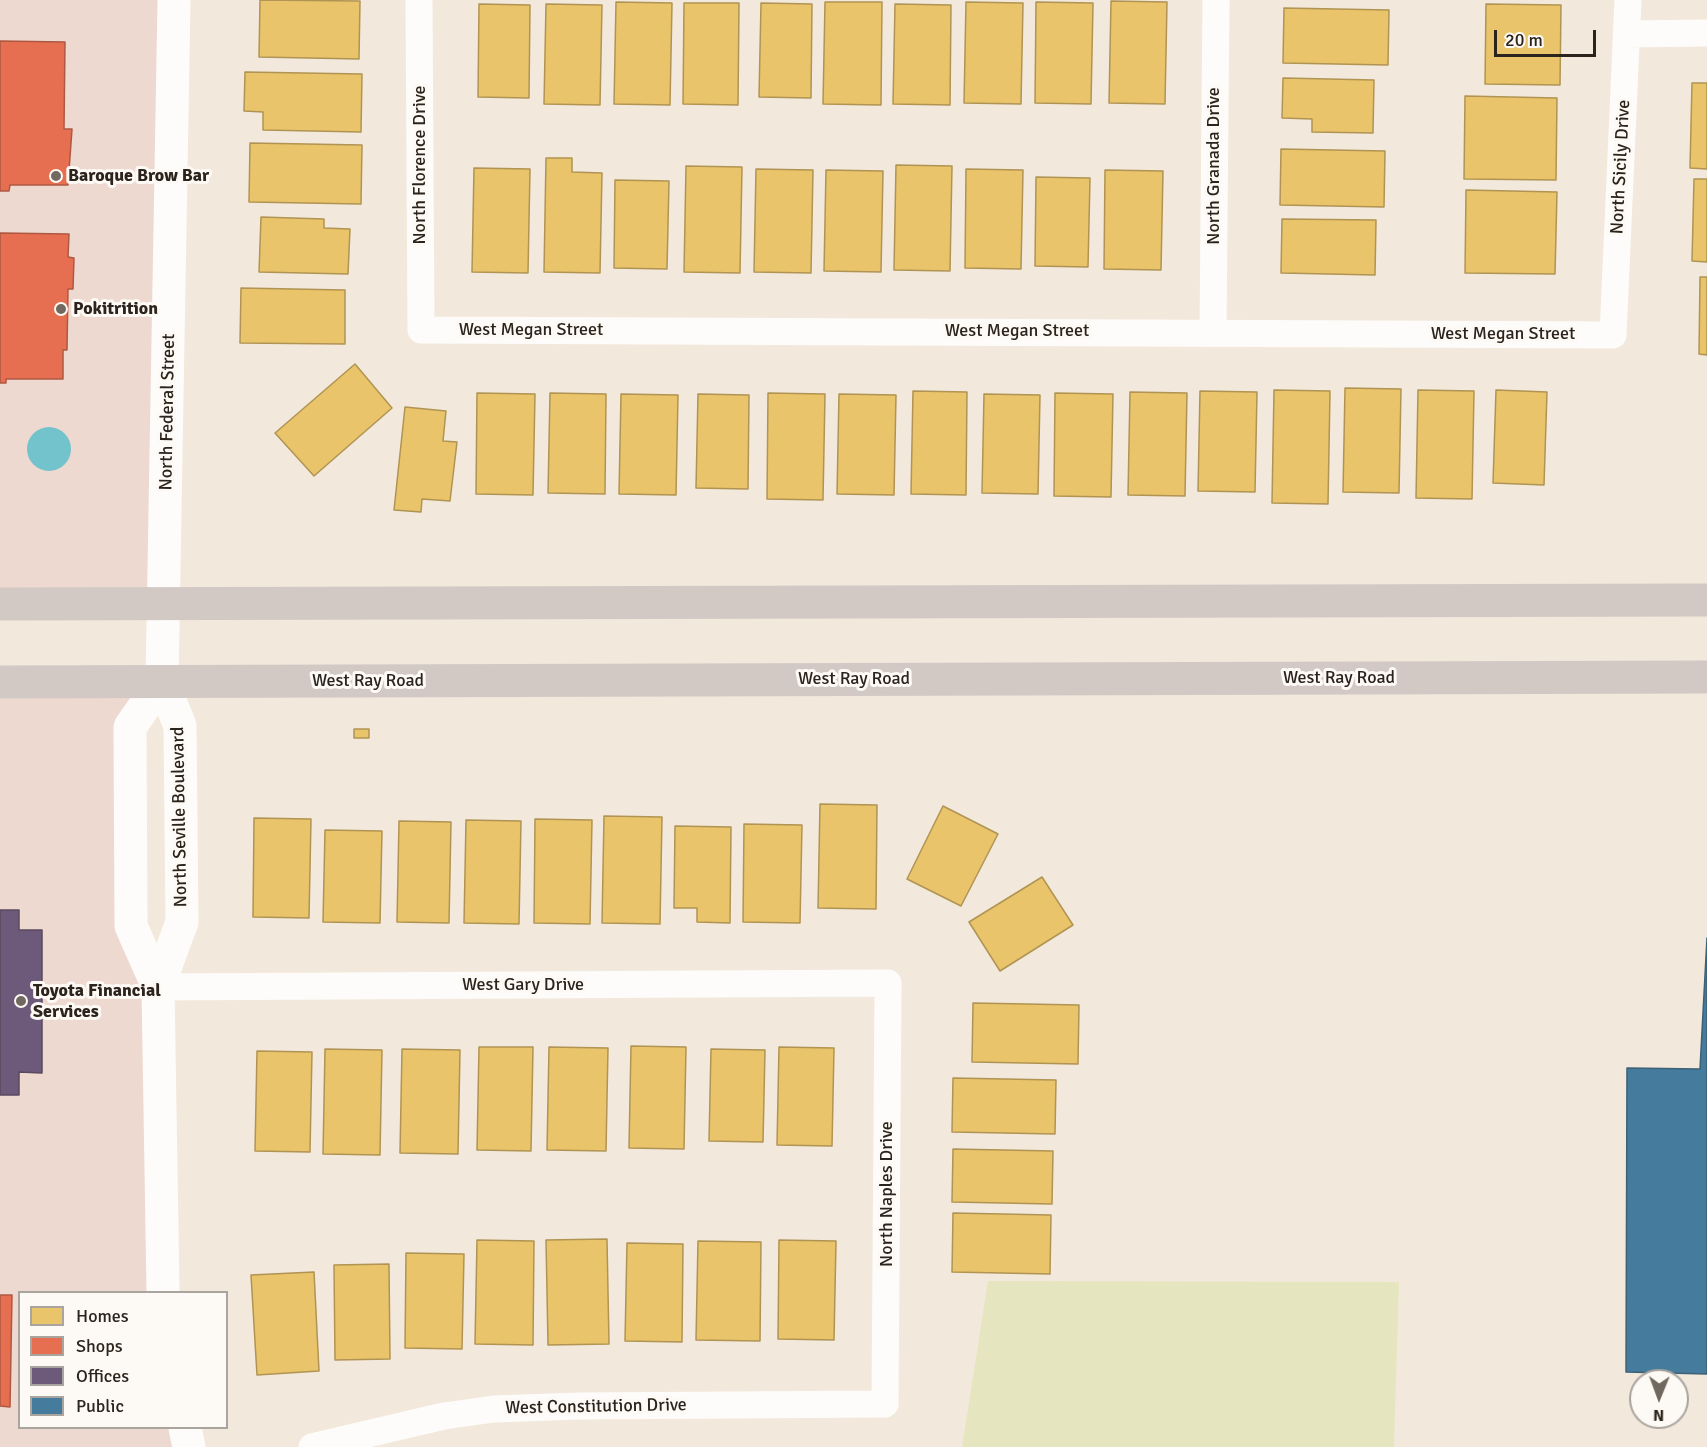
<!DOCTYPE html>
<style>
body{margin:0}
#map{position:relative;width:1707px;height:1447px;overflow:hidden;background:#f3e8dc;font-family:Signika,sans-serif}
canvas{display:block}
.legend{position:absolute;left:18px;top:1291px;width:210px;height:138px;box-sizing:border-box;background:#fdf9f4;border:2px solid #a9a49e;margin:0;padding:8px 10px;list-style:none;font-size:18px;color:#2b241c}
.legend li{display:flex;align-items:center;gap:12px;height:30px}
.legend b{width:30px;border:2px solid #a9a49e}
.north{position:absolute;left:1629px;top:1369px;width:60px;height:60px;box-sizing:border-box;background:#fdf9f4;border:2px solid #a9a49e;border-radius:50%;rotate:181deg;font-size:16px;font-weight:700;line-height:24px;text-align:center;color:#2b241c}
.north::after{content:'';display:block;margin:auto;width:21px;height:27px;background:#71695f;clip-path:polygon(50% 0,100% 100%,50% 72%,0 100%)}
.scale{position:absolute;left:1494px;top:30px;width:102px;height:27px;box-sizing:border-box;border:3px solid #2b241c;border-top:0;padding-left:8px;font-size:18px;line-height:21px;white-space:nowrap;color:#2b241c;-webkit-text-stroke:4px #fdf9f4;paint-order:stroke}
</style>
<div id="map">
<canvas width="1707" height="1447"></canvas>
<ul class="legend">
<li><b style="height:16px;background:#e9c46a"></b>Homes</li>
<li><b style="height:16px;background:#e76f51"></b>Shops</li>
<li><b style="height:16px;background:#6d597a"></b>Offices</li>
<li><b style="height:16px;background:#457b9d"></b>Public</li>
</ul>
<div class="north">N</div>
<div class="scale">20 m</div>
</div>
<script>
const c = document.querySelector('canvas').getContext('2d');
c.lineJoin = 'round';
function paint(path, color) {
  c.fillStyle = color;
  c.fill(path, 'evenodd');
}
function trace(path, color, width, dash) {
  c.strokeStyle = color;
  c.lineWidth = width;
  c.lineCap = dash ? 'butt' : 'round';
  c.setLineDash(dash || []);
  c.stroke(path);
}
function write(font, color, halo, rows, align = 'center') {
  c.font = font + ' Signika,sans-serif';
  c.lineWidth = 6;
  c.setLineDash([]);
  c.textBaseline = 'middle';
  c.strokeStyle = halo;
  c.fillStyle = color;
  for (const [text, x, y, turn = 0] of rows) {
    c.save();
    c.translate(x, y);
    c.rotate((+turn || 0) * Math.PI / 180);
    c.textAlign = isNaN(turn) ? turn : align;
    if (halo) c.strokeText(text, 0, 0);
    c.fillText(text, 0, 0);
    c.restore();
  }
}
const commercial = new Path2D(`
 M0,0H174L164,605L0,603Z
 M162,681L130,727L131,926L158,987L163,1292H20V1428H185L189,1447H0V683Z`);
const green = new Path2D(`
 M988,1281L1399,1282L1394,1447H962Z`);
const water = new Path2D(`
 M27 449a22 22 0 1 1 44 0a22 22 0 1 1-44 0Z`);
const homes = new Path2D(`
 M260,0L360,1L359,59L259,57Z
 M1111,1L1167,2L1165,104L1109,103Z
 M616,2L672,3L670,105L614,104Z
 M825,2H882L881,105L823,104Z
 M966,2L1023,3L1021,104L964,103Z
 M1036,2L1093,3L1091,104L1035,103Z
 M684,3H739L738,105L683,104Z
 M761,3L812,4L811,98L759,97Z
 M479,4L530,5L529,98L478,97Z
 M546,4L602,5L600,105L544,104Z
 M895,4L951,5L950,105L893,104Z
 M1486,4L1561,5L1560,85L1485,84Z
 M1284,8L1389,10L1388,65L1283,63Z
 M245,72L362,74L361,132L263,130V112L244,111Z
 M1283,78L1374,80L1373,133L1312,132V119L1282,118Z
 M1692,83H1707V169L1690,168Z
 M1465,96L1557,98L1556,180L1464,179Z
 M250,143L362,145L361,204L249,202Z
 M1281,149L1385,151L1384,207L1280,205Z
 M546,158H572V172L602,173L600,273L544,272Z
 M896,165L952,166L950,271L894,270Z
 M686,166L742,167L740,273L684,272Z
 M474,168L530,169L528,273L472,272Z
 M756,169L813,170L811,273L754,272Z
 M966,169L1023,170L1021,269L965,268Z
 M826,170L883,171L881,272L824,271Z
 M1105,170L1163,171L1161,270L1104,269Z
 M1036,177L1090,178L1088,267L1035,266Z
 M1694,179H1707V262L1692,261Z
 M615,180L669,181L667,269L614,268Z
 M1466,190L1557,192L1555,274L1465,273Z
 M261,217L324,219V228L350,229L348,274L259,272Z
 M1282,219L1376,220L1375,275L1281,273Z
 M1700,277H1707V355L1699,354Z
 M241,288L345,290V344L240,343Z
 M355,364L392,408L314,476L275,433Z
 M1345,388L1401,389L1399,493L1343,492Z
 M1274,390L1330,391L1328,504L1272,503Z
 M1418,390L1474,391L1472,499L1416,498Z
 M1496,390L1547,392L1544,485L1493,483Z
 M913,391L967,392L966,495L911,494Z
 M1200,391L1257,392L1255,492L1198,491Z
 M1130,392L1187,393L1185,496L1128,495Z
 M477,393L535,394L533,495L476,494Z
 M550,393L606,394L605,494L548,493Z
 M768,393L825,394L823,500L767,499Z
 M1055,393L1113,394L1111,497L1054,496Z
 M621,394L678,395L676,495L619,494Z
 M698,394L749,395L748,489L696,488Z
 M839,394L896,395L894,495L837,494Z
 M984,394L1040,395L1038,494L982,493Z
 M405,407L446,411L443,441L457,442L450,501L422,499L421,512L394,510Z
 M354,729H369V738H354Z
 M820,804L877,805L876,909L818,908Z
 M943,806L998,834L961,906L907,879Z
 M604,816L662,817L660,924L602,923Z
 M254,818L311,819L309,918L253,917Z
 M535,819L592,820L590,924L534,923Z
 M466,820L521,821L519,924L464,923Z
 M399,821L451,822L449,923L397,922Z
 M744,824L802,825L800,923L743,922Z
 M675,826L731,827L730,923L697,922V908H674Z
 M325,830L382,831L380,923L323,922Z
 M1042,877L1073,925L1000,971L969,922Z
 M973,1003L1079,1005L1078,1064L972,1062Z
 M631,1046L686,1047L684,1149L629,1148Z
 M479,1047H533L531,1151L477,1150Z
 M549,1047L608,1048L606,1151L547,1150Z
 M779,1047L834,1048L832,1146L777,1145Z
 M325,1049L382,1050L380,1155L323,1154Z
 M402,1049L460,1050L458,1154L400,1153Z
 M711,1049L765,1050L763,1142L709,1141Z
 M257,1051L312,1052L310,1152L255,1151Z
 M953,1078L1056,1080L1055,1134L952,1132Z
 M953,1149L1053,1151L1052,1204L952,1202Z
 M953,1213L1051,1215L1050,1274L952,1272Z
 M607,1239L609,1344L548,1345L546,1240Z
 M477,1240L534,1241L533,1345L475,1344Z
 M779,1240L836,1241L834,1340L778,1339Z
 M698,1241L761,1242L760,1341L696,1340Z
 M627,1243L683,1244L682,1342L625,1341Z
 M406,1253L464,1254L462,1349L405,1348Z
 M389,1264L390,1359L335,1360L334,1265Z
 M314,1272L319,1371L257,1375L251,1275Z`);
const shops = new Path2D(`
 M0,41L65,42L64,129H72L68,185H10L9,191H0Z
 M0,233L69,234L68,257L74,258L73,289H68L67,350H63V379H6V383H0Z
 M0,1295H12L10,1407L0,1406Z`);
const offices = new Path2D(`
 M0,910H19V930H42V1073L19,1072V1095H0Z`);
const public = new Path2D(`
 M1707,938V1374L1626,1372L1627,1068L1700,1069Z`);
const street = new Path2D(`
 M419,0L421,330L1613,335L1628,0
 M1627,34L1707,33
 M1213,332L1216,0
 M158,987L888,983L885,1404L580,1406L494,1409L444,1416L312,1447`);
const secondary = new Path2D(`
 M158,987L131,926L130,727L162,681
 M163,1292L158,987L182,922L180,726L162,681L174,0
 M185,1428L189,1447`);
const primary = new Path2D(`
 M0,604L1707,600
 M0,682L1707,677`);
const markers = [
 [56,176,6,"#71695f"],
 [61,309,6,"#71695f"],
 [21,1001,6,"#71695f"]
];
const streetNames = [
 ["North Florence Drive",420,165,-90],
 ["North Granada Drive",1214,166,-90],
 ["North Sicily Drive",1621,167,-87],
 ["West Megan Street",531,330],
 ["West Megan Street",1017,331],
 ["West Megan Street",1503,334],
 ["North Federal Street",168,412,-89],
 ["West Ray Road",1339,678],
 ["West Ray Road",854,679],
 ["West Ray Road",368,681],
 ["North Seville Boulevard",180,817,-91],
 ["West Gary Drive",523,985],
 ["North Naples Drive",887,1194,-90],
 ["West Constitution Drive",596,1407,-1]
];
const poiNames = [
 ["Baroque Brow Bar",68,176],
 ["Pokitrition",73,309],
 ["Toyota Financial",33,991],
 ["Services",33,1012]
];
paint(commercial, '#edd9d0');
paint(green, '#e5e6bf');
paint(water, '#73c3cd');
paint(homes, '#e9c46a');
trace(homes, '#b09453', 1.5);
paint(shops, '#e76f51');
trace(shops, '#af5841', 1.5);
paint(offices, '#6d597a');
trace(offices, '#59495e', 1.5);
paint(public, '#457b9d');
trace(public, '#3d6176', 1.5);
trace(street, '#fdfcfa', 27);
trace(secondary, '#fdfcfa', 33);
trace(primary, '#d2c9c5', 33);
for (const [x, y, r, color] of markers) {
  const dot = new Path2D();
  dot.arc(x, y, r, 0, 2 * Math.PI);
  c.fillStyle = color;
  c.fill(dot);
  trace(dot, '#fdf9f4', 2);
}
write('18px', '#2b241c', '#fdf9f4', streetNames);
write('bold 18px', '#2b241c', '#fdf9f4', poiNames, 'left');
</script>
